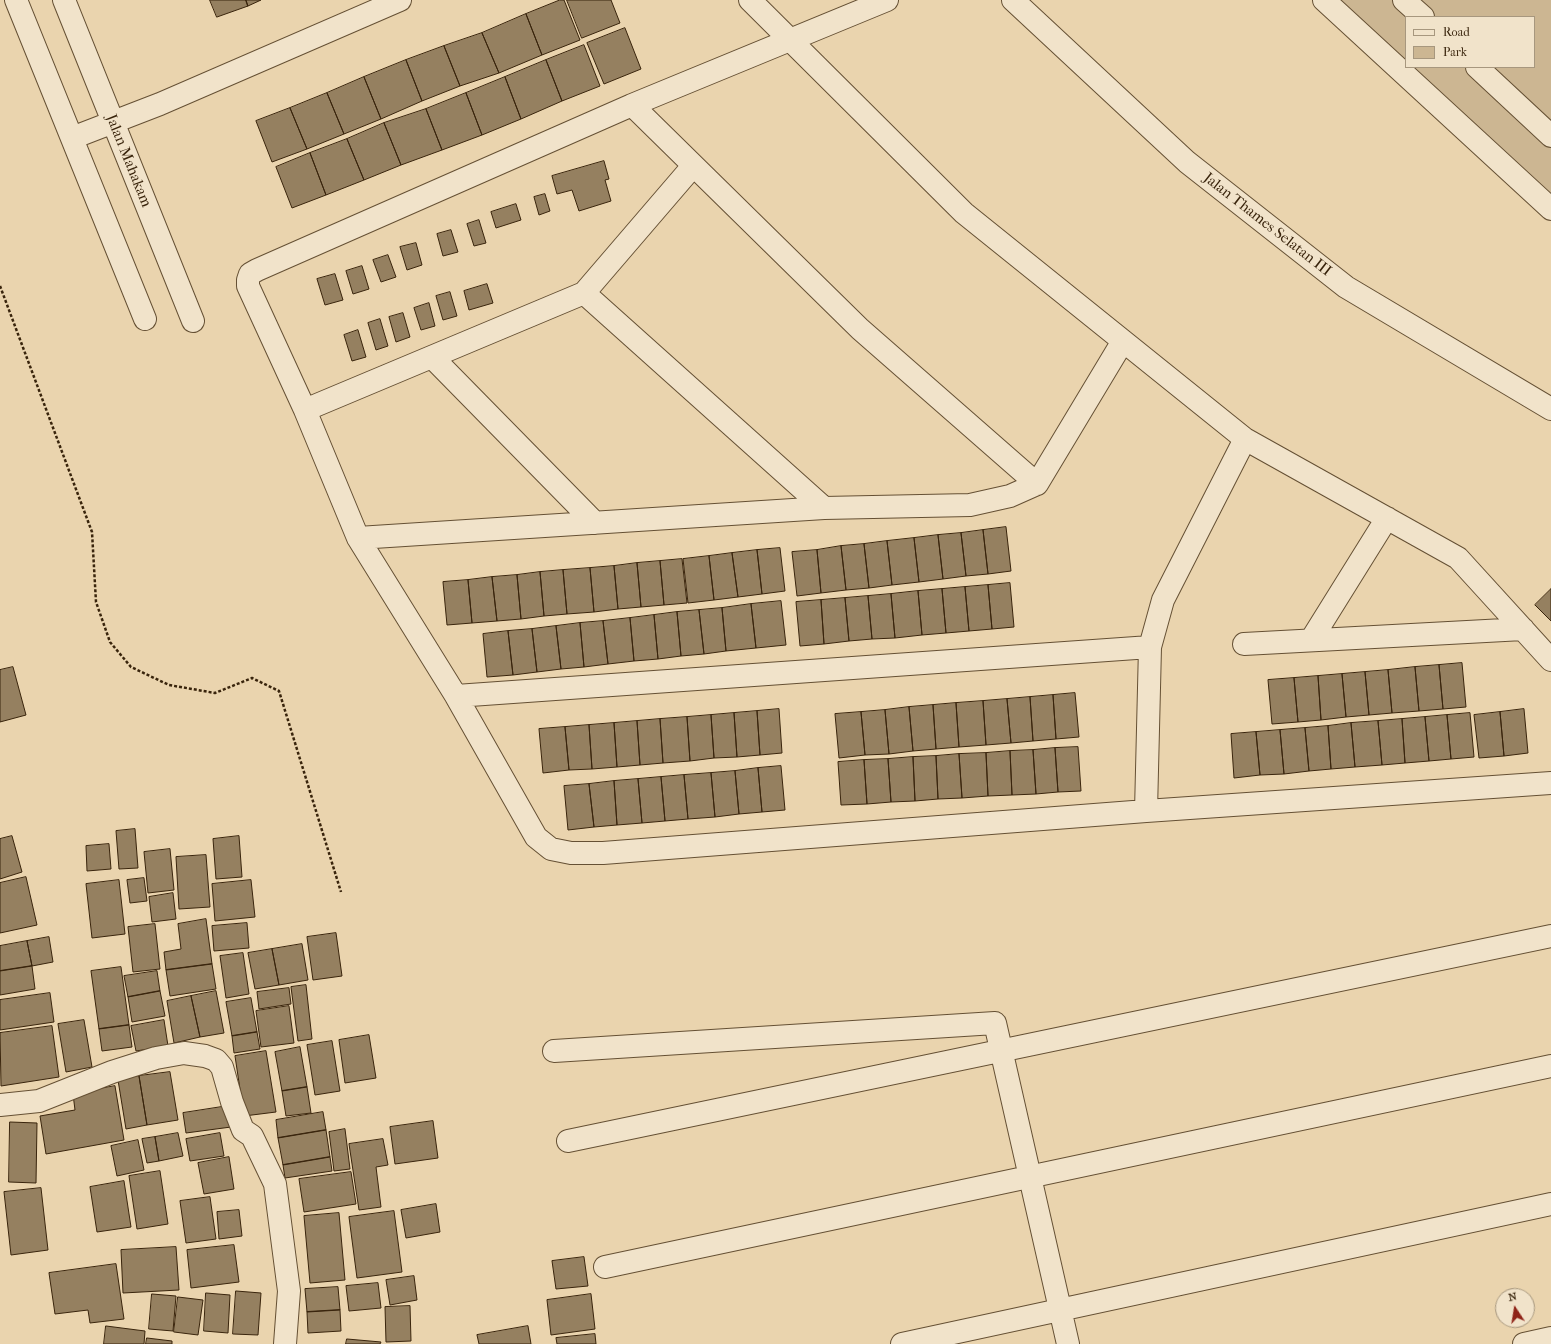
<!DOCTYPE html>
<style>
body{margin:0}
#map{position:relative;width:1551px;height:1344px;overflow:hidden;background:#ead4ae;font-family:"IM FELL French Canon",serif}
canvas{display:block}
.legend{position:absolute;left:1405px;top:16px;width:130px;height:52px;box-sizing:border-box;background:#f1e3ca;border:1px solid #a7977e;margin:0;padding:5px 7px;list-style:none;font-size:12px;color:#39240c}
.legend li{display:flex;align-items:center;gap:8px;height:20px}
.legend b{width:20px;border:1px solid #a7977e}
.north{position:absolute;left:1495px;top:1288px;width:40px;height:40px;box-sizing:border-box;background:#f1e3ca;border:1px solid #a7977e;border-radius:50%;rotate:348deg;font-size:11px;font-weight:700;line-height:16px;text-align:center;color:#39240c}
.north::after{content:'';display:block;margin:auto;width:14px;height:18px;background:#8f2418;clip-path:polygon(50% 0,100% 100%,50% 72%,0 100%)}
</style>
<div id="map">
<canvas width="1551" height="1344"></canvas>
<ul class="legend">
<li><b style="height:5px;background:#f1e3ca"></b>Road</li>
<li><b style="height:11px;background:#ccb692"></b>Park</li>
</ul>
<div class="north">N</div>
</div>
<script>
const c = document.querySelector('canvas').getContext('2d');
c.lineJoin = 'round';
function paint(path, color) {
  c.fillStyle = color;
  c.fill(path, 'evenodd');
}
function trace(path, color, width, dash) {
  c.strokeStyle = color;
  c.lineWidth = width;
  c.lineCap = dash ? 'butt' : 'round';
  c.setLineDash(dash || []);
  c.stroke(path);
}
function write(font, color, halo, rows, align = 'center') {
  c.font = font + ' "IM FELL French Canon",serif';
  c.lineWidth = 3.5;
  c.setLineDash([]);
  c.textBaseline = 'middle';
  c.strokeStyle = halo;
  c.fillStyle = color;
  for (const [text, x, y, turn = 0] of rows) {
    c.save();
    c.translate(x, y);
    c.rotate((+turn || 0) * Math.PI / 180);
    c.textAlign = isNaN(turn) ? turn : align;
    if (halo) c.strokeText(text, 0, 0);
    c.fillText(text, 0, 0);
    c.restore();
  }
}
const green = new Path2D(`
 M1324,0H1551V209ZM1406,17H1534V67H1406Z`);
const building = new Path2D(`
 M210,0H246L248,6L217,17Z
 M246,0H261L248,6Z
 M560,0H564L580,40L542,55L526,14Z
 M567,0H611L620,23L582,38Z
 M526,14L542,55L499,73L482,33Z
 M625,28L641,69L604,84L587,43Z
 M482,33L499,73L460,86L444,46Z
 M584,45L600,86L562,101L546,60Z
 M444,46L460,86L422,101L406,60Z
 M406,60L422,101L381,119L364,77Z
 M546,60L562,101L521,119L505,77Z
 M364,77L381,119L344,134L327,93Z
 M505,77L521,119L482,135L466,93Z
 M327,93L344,134L307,149L290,108Z
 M466,93L482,135L442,150L426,109Z
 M290,108L307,149L272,162L256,121Z
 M426,109L442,150L401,165L384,123Z
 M384,123L401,165L364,180L347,139Z
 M347,139L364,180L326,195L310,153Z
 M310,153L326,195L292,208L276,167Z
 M604,161L609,179L605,180L611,201L579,211L572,190L557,194L552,176Z
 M545,194L550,211L539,215L534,197Z
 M516,204L521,220L496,228L491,212Z
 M479,220L486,243L474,246L467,224Z
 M451,230L458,252L443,256L437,234Z
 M416,243L422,265L407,270L400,247Z
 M388,255L396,277L381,282L373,260Z
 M362,266L369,289L353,294L346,271Z
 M335,274L343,300L325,305L317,279Z
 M487,284L493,303L469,310L464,291Z
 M450,292L457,316L443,320L436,296Z
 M429,303L435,326L421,330L414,308Z
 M403,313L410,337L396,342L389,317Z
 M380,319L388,346L376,350L368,323Z
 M358,330L366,357L352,361L344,335Z
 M1006,527L1011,571L988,574L983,530Z
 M983,530L988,574L966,576L961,533Z
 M961,533L966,576L943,579L938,535Z
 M938,535L943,579L919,582L914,538Z
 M914,538L919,582L892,585L887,541Z
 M887,541L892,585L869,588L864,544Z
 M864,544L869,588L846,590L841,546Z
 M841,546L846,590L821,593L817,550Z
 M780,548L785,591L762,594L757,550Z
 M757,550L762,594L738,597L732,553Z
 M817,550L821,593L797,596L792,552Z
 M732,553L738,597L714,600L709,556Z
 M709,556L714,600L688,603L683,559Z
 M682,559L687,603L664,605L660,561Z
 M660,561L664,605L641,607L637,563Z
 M637,563L641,607L618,609L614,566Z
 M614,566L618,609L594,612L590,568Z
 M590,568L594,612L567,614L563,570Z
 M563,570L567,614L544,616L540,572Z
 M540,572L544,616L521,619L517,575Z
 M517,575L521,619L497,621L492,577Z
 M492,577L497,621L472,623L468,580Z
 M468,580L472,623L447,625L443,582Z
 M1010,583L1014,627L992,629L988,585Z
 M988,585L992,629L969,631L965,587Z
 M965,587L969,631L946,633L942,589Z
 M942,589L946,633L922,635L918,591Z
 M1551,589V621L1535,605Z
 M918,591L922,635L895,638L891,594Z
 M891,594L895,638L872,639L868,596Z
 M868,596L872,639L849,641L845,598Z
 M845,598L849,641L824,644L821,600Z
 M821,600L824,644L800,646L796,602Z
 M781,601L786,645L756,648L751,604Z
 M751,604L756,648L726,651L722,608Z
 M722,608L726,651L704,654L699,610Z
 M699,610L704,654L681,656L677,612Z
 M677,612L681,656L658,659L654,615Z
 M654,615L658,659L634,661L630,618Z
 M630,618L634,661L608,664L603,621Z
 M603,621L608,664L584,667L580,623Z
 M580,623L584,667L561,669L556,626Z
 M556,626L561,669L537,672L532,629Z
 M532,629L537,672L513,675L508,631Z
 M508,631L513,675L487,677L483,634Z
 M1462,663L1466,707L1443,709L1439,665Z
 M1439,665L1443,709L1419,711L1415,667Z
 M13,667L26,715L0,722V670Z
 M1415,667L1419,711L1392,713L1388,670Z
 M1388,670L1392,713L1369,715L1365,672Z
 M1365,672L1369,715L1346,717L1342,674Z
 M1342,674L1346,717L1321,720L1318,676Z
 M1318,676L1321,720L1298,722L1294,678Z
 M1294,678L1298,722L1272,724L1268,680Z
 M1075,693L1079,737L1056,739L1053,695Z
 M1053,695L1056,739L1033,741L1030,697Z
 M1030,697L1033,741L1011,743L1007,699Z
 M1007,699L1011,743L986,745L983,701Z
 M983,701L986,745L959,747L956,703Z
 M956,703L959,747L936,749L933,705Z
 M933,705L936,749L913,751L909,707Z
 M909,707L913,751L889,754L885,710Z
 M779,709L782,753L760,755L757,711Z
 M1524,709L1528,753L1504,756L1500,712Z
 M885,710L889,754L865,755L861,712Z
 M757,711L760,755L737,757L734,713Z
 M861,712L865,755L839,758L835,714Z
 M1500,712L1504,756L1479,758L1474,715Z
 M734,713L737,757L714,758L711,715Z
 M1470,713L1474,757L1451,759L1447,715Z
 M711,715L714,758L690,761L687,717Z
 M1447,715L1451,759L1429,761L1425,717Z
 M687,717L690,761L663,763L660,719Z
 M1425,717L1429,761L1405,763L1402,719Z
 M660,719L663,763L640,765L637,721Z
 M1402,719L1405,763L1382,765L1378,721Z
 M637,721L640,765L617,767L614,723Z
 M1378,721L1382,765L1355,767L1351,723Z
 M614,723L617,767L592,769L589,725Z
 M1351,723L1355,767L1331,769L1328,726Z
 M589,725L592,769L569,770L565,727Z
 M1328,726L1331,769L1309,771L1305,728Z
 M565,727L569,770L543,773L539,729Z
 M1305,728L1309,771L1284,774L1280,730Z
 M1280,730L1284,774L1260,775L1256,732Z
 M1256,732L1260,775L1234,778L1231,734Z
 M1078,747L1081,791L1058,792L1055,748Z
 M1055,748L1058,792L1036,794L1033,750Z
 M1033,750L1036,794L1012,795L1010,751Z
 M1010,751L1012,795L988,796L986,753Z
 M986,753L988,796L962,798L959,754Z
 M959,754L962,798L938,799L936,756Z
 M936,756L938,799L915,801L913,757Z
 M913,757L915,801L891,802L888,759Z
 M888,759L891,802L867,804L864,760Z
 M864,760L867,804L841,805L838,762Z
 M781,766L785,810L762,812L758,768Z
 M758,768L762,812L739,814L735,771Z
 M735,771L739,814L715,817L711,773Z
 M711,773L715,817L688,819L684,775Z
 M684,775L688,819L665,821L661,777Z
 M661,777L665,821L642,823L638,779Z
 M638,779L642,823L617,825L614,781Z
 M614,781L617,825L594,827L589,784Z
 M589,784L594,827L568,830L564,786Z
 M135,829L138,868L119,869L116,831Z
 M12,836L22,872L0,879V839Z
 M239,836L242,877L216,879L213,839Z
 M109,844L111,869L87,871L86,846Z
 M170,849L174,890L148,893L144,852Z
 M206,855L210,907L179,909L176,857Z
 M26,877L37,925L0,933V883Z
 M144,878L147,901L130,903L127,880Z
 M119,880L125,934L92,938L86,884Z
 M251,880L255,917L215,921L212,884Z
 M173,893L176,919L152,922L149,897Z
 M206,919L212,964L166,970L164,952L181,949L178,924Z
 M247,923L249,948L214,951L212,926Z
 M155,924L160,969L133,972L128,927Z
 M336,933L342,976L313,980L307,937Z
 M49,937L53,962L32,966L27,941Z
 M27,941L32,966L0,971V946Z
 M302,944L308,980L279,985L272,949Z
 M272,949L279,985L255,989L248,953Z
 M243,953L249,994L226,998L220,956Z
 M212,964L216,989L170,996L166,970Z
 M32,966L35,989L0,995V971Z
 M121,967L129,1025L99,1029L91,971Z
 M157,971L160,991L128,997L124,976Z
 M306,985L312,1039L298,1041L291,987Z
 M289,988L291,1004L259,1009L257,992Z
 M160,991L165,1016L132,1022L128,997Z
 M216,991L224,1033L200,1037L191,996Z
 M50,993L54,1022L0,1030V1000Z
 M191,996L200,1037L174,1043L167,1001Z
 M251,998L257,1032L232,1036L226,1002Z
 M289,1006L294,1043L261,1047L256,1011Z
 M84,1020L92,1067L66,1072L58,1024Z
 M164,1020L168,1046L136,1051L131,1026Z
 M129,1025L132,1047L102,1051L99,1029Z
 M52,1026L59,1077L1,1086L0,1033Z
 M257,1032L260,1049L234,1053L232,1036Z
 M369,1035L376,1078L345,1083L339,1040Z
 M332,1041L340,1091L315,1095L307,1045Z
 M300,1047L307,1087L282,1091L275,1052Z
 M266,1051L276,1112L244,1116L235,1056Z
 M170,1072L178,1120L147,1125L139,1076Z
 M139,1076L147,1125L126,1129L118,1080Z
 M115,1086L124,1140L46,1154L40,1116L75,1110L73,1094Z
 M307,1087L311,1113L286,1116L282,1091Z
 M228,1106L231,1127L186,1133L183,1113Z
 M323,1112L326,1130L278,1138L276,1120Z
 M433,1121L438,1158L395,1164L390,1127Z
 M10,1122L37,1123L36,1183L9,1182Z
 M345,1129L350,1169L334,1171L329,1132Z
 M326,1130L330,1157L283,1165L278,1138Z
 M178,1133L183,1156L159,1161L155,1137Z
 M220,1133L224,1156L190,1161L186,1139Z
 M155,1137L159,1161L147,1163L142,1139Z
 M383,1139L388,1165L376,1167L381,1207L359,1210L349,1144Z
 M138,1140L144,1170L117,1176L111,1146Z
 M229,1157L234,1189L204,1194L198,1163Z
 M330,1157L332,1171L285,1178L283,1165Z
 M160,1171L168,1224L137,1229L129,1176Z
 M351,1172L356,1204L304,1212L299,1179Z
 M124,1181L131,1227L97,1232L90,1187Z
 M41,1188L48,1250L11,1255L4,1192Z
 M210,1197L216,1239L186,1243L180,1201Z
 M436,1204L440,1232L406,1238L401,1210Z
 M239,1210L242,1236L219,1239L217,1212Z
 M394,1211L402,1272L357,1278L349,1217Z
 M339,1213L345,1280L310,1283L304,1216Z
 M234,1245L239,1282L191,1288L187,1250Z
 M176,1247L179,1290L123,1293L121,1250Z
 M584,1257L588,1286L556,1289L552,1261Z
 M116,1264L124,1319L90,1323L88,1310L55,1314L49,1273Z
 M414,1276L417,1300L390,1305L386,1280Z
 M378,1283L381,1308L349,1311L346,1286Z
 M338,1287L340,1310L307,1312L305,1289Z
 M236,1291L261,1293L258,1335L233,1334Z
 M206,1293L230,1295L228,1333L204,1331Z
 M152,1294L176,1296L173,1331L149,1329Z
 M591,1294L595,1329L551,1335L547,1300Z
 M178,1297L203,1300L198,1335L174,1332Z
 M410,1306L411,1341L386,1342L385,1307Z
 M340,1310L341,1331L308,1333L307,1312Z
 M106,1326L145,1331L144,1344H104Z
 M528,1326L531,1344H479L477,1335Z
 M595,1334L596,1344H557L556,1338Z
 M147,1338L172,1341V1344H146Z
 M347,1339L381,1342L380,1344H346Z`);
const path = new Path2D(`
 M0,286L92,532L96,602L110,642L131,667L169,685L215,693L252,678L279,691L341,892`);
const minor = new Path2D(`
 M16,0L145,319
 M64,0L193,321
 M750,0L964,213L1245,439L1458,558L1551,660
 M887,0L632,105L257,270L250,274L248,280V286L305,410L358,538L456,696L536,837L551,849L571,853H603L1146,811L1551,783
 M1013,0L1187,162L1346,287L1551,409
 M1324,0L1551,209
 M1404,0L1423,17
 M1477,67L1551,136
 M632,105L860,329L1037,484
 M72,138L160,104L400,0
 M584,293L824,508
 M432,357L595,523
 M305,410L584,293L693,166
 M358,538L824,508L970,505L1010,496L1037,484L1123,341
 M1311,640L1387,518
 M1244,644L1523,629
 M456,696L1150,647
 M1146,811L1150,647L1163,600L1245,439
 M554,1051L995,1023L1068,1344
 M0,1105L39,1101L112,1072L156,1058L184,1053L205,1056L216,1060L222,1067L232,1102L243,1130L252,1136L275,1184L289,1291L285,1344
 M568,1141L1551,936
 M605,1267L1551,1066
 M902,1344L1551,1204
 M1524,1344L1551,1338`);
const streetNames = [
 ["Jalan Mahakam",128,161,68],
 ["Jalan Thames Selatan III",1267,225,38]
];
paint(green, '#ccb692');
paint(building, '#958060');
trace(building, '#39240c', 1);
trace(minor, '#655034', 24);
trace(path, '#39240c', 2.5, [3, 2]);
trace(minor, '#f1e3ca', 22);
write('15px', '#39240c', '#f1e3ca', streetNames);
</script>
